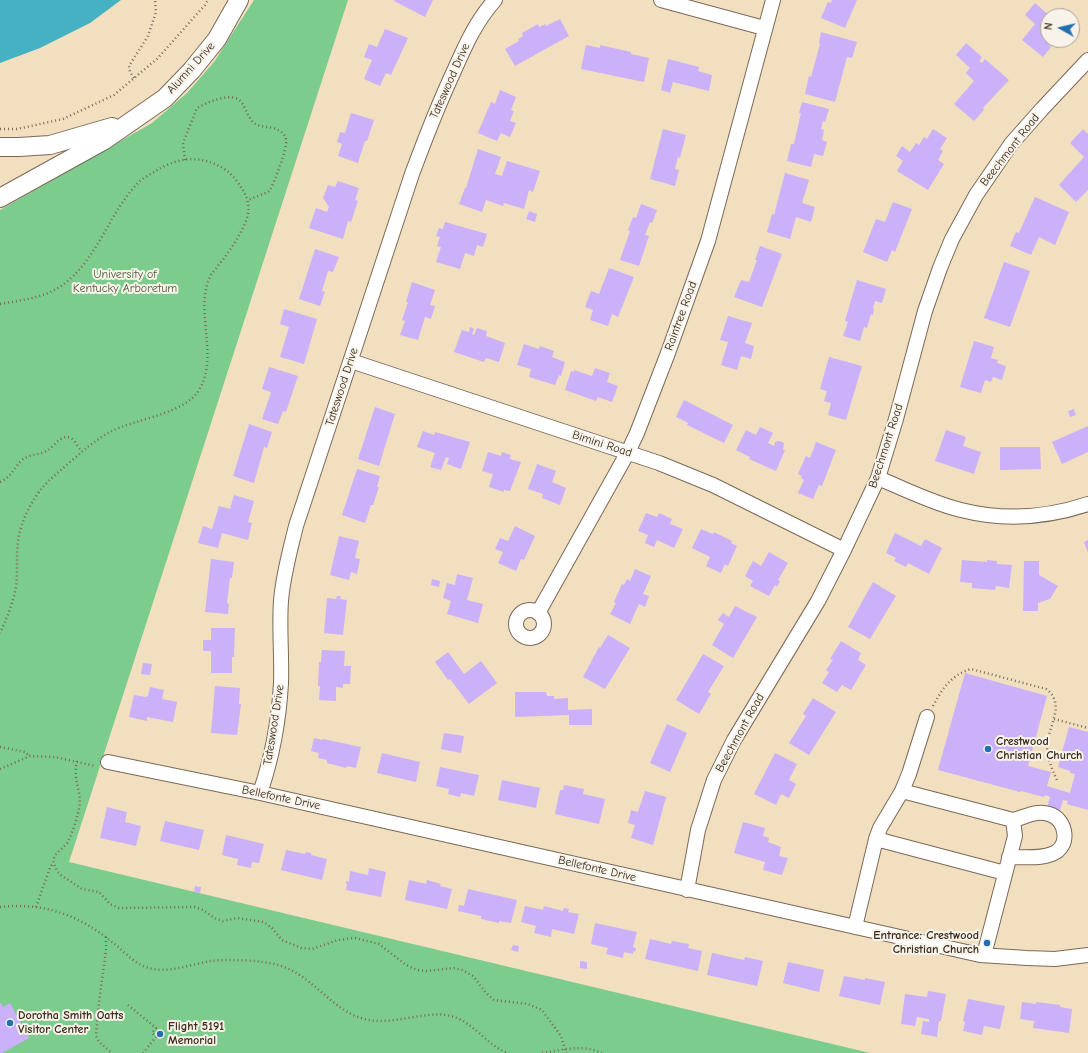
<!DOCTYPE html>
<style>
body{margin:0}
#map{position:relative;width:1088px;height:1053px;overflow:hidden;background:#f1dfc0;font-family:"Comic Neue",sans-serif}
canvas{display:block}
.north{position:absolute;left:1040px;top:8px;width:40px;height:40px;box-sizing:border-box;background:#f7f3e8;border:1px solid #aca397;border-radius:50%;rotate:278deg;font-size:11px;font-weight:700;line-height:16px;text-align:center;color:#3b2a1e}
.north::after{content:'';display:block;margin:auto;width:14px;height:18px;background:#1f6fb2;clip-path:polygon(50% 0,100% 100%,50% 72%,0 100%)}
</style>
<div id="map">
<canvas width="1088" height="1053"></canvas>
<div class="north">N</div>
</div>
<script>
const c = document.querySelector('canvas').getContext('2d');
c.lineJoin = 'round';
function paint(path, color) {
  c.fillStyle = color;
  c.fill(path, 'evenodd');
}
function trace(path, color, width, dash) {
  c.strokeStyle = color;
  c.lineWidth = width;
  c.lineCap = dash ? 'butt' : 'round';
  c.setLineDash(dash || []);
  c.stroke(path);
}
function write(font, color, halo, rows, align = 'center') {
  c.font = font + ' "Comic Neue",sans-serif';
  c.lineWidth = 4;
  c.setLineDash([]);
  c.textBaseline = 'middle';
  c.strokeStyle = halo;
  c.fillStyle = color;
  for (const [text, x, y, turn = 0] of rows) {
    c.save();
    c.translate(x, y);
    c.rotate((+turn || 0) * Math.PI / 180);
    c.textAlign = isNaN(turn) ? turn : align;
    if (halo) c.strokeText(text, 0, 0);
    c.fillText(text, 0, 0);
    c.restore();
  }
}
const green = new Path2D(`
 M254,0H348L69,862L870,1053H0V210L152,123L187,93L214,62Z`);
const water = new Path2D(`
 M0,0H121L90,23L40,48L0,63Z`);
const building = new Path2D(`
 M395,0H433L425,17L394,1Z
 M832,0H857L845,28L821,18L828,2L831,3Z
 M1035,3L1050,16H1048V40H1054L1049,46L1051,47L1043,57L1022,40L1035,24L1025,15Z
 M1056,10L1062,16H1051Z
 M560,19L569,36L515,66L505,49L519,41L518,39L523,36L522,33L538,24L539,27L545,24L546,26Z
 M385,29L408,38L391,75L386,73L380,86L364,79L372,60L364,57L369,44L377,47Z
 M821,32L857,42L852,58L847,57L835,102L805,94L809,76L811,77L820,44L819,43Z
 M966,43L982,57L979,61L982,63L985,59L1009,80L983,108L984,110L974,121L954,104L974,81L966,73L970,68L956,55Z
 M586,45L600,48V45L631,52V54L649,58L644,82L581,69Z
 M668,59L699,67L698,71L712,75L709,91L673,82L670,93L661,90Z
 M500,90L516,97L511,110L514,111L510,121L516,123L510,137L501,133L497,141L478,133L491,102L495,104Z
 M802,102L829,109L825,122L823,121L821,129L824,130L822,140L827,142L823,156L814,154L811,167L787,161L791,144H794L801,113H799Z
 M351,113L374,120L367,141H365L358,163L338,156L342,144L337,142L340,132L345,133Z
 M663,129L686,135L680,158L678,157L675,169L679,170L675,186L650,179Z
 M933,129L947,138L940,149L943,151L938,160L944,164L928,190L897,171L903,161L896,156L902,146L910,152L916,143L919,145L924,137L927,139Z
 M1083,129L1088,134V190L1076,202L1059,185L1084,157L1070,143Z
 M478,149L501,157L495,174L502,176L507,161L540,171L533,192L529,190L524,209L504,203L503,206L486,200L482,212L459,204L465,188H466Z
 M785,173L809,180L802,203L815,207L811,222L796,217L790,239L767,232L772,214L774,215Z
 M338,181L359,188L355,200L358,201L351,222L348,221L343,239L309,228L316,208L327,212L329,207L323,198L328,185L335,187Z
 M1035,197L1069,212L1055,245L1039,237L1031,255L1010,246L1016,232L1019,233Z
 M893,202L912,209L895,252L892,250L887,262L863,252L876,219L885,222Z
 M641,204L657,210L652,223L650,222L645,235L649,236L639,266L620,260L630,231L628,230L633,217L636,218Z
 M529,211L537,214L535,222L526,219Z
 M445,222L487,234L483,247L477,245L474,256L465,253L460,269L436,262L441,247L437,246L440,237L436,236L439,228L443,229Z
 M760,246L782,254L762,307L734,297L741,280L749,282L757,260H755Z
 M315,249L339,257L333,272L328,271L322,291L325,292L320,306L299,299Z
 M1004,262L1030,271L1010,327L984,318Z
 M609,268L634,277L618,317L612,314L608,326L590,320L593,310L585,307L591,291L599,294Z
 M857,280L886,289L882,303L875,301L873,308L874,309L873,315L871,314L867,328L864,327L860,341L843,336L848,322L845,321Z
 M412,282L435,290L430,305L435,306L431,319L425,317L418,340L400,335L405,321L402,320L408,302H406Z
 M284,309L317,319L304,364L280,357L289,327L280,324Z
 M728,316L752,323L745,343L754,346L751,359L741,356L737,370L721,365L728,342L720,340Z
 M470,327L474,329L472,334L474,335L477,328L487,331L486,336L505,343L499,362L486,358L484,362L454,352L462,330L469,332Z
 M974,341L994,347L991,358L998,360L997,363L1006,366L1002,380L993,377L991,382L985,380L981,393L960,387Z
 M524,344L539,349L540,346L554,351L552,357L565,362L561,376L559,375L555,385L529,377L531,369L517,365Z
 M829,357L862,366L846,420L828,415L831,403L824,401L827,391L820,389Z
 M269,367L298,376L286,412L283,411L278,424L262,419L271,392L262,389Z
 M595,368L610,373L607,382L618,386L612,402L598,397L596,401L565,390L571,371L574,372V370L592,376Z
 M684,400L733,425L724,443L687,425L688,423L676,417Z
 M375,407L395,414L379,466L358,459Z
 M1074,409L1076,415L1070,417L1068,411Z
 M249,424L272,432L267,448L264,447L254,483L233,476Z
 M1088,426V452L1062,464L1052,442Z
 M760,427L773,433L768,443L774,446L775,442L779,441L784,443L783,450H785L776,471L749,459L750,457L736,450L746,430L756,435Z
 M946,430L966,437L963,446L981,452L974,474L935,461Z
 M423,431L434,435L435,432L470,442L461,469L447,464L449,458L446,457L441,470L430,467L435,453L417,447Z
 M816,442L836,450L822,486L819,485L813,499L798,493L804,480L801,478L802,476L798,474L806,456L810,458Z
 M1000,447H1040L1041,469L1000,470Z
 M488,452L501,456L502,452L511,455L510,459L521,462L510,491L504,490V492L489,487L493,474L482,471Z
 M537,464L556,471L552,482L566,488L560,505L542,498L543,494L528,489Z
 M357,469L380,476L377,487H379L373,505H371L365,523L342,515Z
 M234,495L254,501L248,522L252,523L248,540L222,533L218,548L198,543L203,526L212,529L219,506L230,509Z
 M646,513L657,517L659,513L672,519L670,524L683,529L674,548L657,540L654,547L645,543L648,535L638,531Z
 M515,526L535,536L524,560L521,559L516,571L498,563L503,552L495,549L500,538L508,541Z
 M701,529L713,534L714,532L732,541L731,543L737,546L728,566L725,564L721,573L706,566L710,557L692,548Z
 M895,533L921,546L925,539L942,548L929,574L908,563L906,567L894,561L896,558L886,553Z
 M339,536L359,541L355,558L360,559L357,574L351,572L349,580L330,575Z
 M1088,540V553L1084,542Z
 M769,552L788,563L778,580L780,581L777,587L775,585L769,596L750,586L753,581L745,576L753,561L761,566Z
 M211,559L234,562L232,578H230L227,603L229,604L228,614L205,612Z
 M962,560L987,562V560L997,561V564L1012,565L1009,588L996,586L995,590L972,588V583L960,582Z
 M1024,561H1039V575L1058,586L1050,599L1038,603V611H1023Z
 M635,569L651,576L643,594L649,596L645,607L639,604L630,624L610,614L616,603L614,602L622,584L624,585L627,579L630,581Z
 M457,574L473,578L467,600L483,604L478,623L447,614L451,601L443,598L447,583L455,585Z
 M432,579L440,581L439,587L431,585Z
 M873,582L896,596L870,639L848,627Z
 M337,596H341L340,599L347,600L343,635L324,633L327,598L336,599Z
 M735,606L757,617L733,658L712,645L724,624L718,620L723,613L729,617Z
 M211,628H235L234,657H232V673H211V651H203V640H211Z
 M608,635L630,648L605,689L583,677L599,647L600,648Z
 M841,641L861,653L858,660L866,665L851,690L842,685L837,692L822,683L829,672L826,670L833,660L830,659Z
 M322,650L345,651L344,666H351L350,684H343V688L336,687V701L319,700L320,686H318L319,662H321Z
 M448,652L464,674L481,661L497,683L469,704L450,679L448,680L435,662Z
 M703,654L724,666L708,692L711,694L699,714L676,700Z
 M143,663L152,664L150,675L141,674Z
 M965,673L1047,696L1028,766L1051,772L1047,786L1070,793L1075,774L1070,773V771L1058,767L1069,727L1088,732V810L1067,804L1068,801L1063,800L1056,824L1043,821L1050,797L1045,795L1044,797L1021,791L1020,792L938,770Z
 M215,686L240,688L239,704H241L237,735L211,733Z
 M150,687L164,690L162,699L177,702L173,722L147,717V721L129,717L134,695L146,697L147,696H148Z
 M515,692H546L547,696H554V699L568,698V710L592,709V725H569V715L515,717Z
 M813,698L836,712L809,755L789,743L806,716L803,714Z
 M667,724L687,733L670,772L650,763Z
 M444,733L464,736L461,753L441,749Z
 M314,738L322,740L323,739L361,747L356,768L347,766L346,768L327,763V760L318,758L319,753L311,751Z
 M382,753L420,762L416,782L377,773Z
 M775,753L797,764L789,780L796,784L789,798L781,794L776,805L754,794Z
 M440,767L479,775L474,796L461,793L460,797L448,794L449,789L436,786Z
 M502,780L540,788L536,808L498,800Z
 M564,785L584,789L583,794L605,799L599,824L555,814L560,790H563Z
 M645,791L666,797L653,845L631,838L635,825L628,823L631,810L638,812Z
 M107,807L127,812L125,822L141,826L136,846L100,838Z
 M165,821L204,830L199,850L160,841Z
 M743,822L765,828L763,836L769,838L768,842L781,847L779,856L788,858L782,875L763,870L765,862L734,853Z
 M226,835L264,844L259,863L252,862L251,868L237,865L238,859L222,855Z
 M286,850L305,854L306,852L311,853V855L327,859L322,880L281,870Z
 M369,868L386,872L381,897L346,890L347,884H346V881L349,882L350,871L368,875Z
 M409,880L426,884L427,880L441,884L440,886L452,889L447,909L405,900Z
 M195,886L201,887L200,893L194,892Z
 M468,889L517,900L511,923L499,921V923L481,919V916L458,911L459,905L464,906Z
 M525,906L543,910L544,906L563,911L564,908L569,909L568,912L579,914L574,934L552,929L551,937L534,933L536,926L521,922Z
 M595,923L637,932L633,947L636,948L635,952L633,951V954L624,952L623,958L606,954L608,948L591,944Z
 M650,939L671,944L672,941L689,944L688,948L702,951L698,971L645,959Z
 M513,945L519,946L518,952L511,950Z
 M712,953L744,960L745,957L763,961L757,986L707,975Z
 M580,961L587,962V969L580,968Z
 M788,962L824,970L819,992L783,983Z
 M844,976L865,980V978L885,982L880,1005L839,996Z
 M928,991L946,994L941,1021H939L937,1037L921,1034L923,1021L929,1022V1019L917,1017L915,1026L901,1024L905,994L927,997Z
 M968,999L1005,1006L1000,1029L984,1026L982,1035L963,1031L965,1022L963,1021Z
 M0,1002L3,1007L10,1003L29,1038L2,1053H0Z
 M1022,1002L1036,1004V1002L1060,1005V1007L1072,1009L1069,1033L1033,1028L1034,1021L1020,1019Z`);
const path = new Path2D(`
 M134,78L130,72L129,66L148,36L156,12L155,0
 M0,129H17L63,119L114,95L158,58L205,5L208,0
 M185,160L183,143L197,108C208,102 234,90 242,103C246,109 248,117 253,122C259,128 269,126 276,129C281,131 286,135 286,140C288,147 274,183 270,190L268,192L248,200
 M0,304C27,299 49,298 70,279C100,252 111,210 139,182C143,178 149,175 154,172C165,165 177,160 190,159C208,159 225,166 236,180C246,193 252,205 246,221C238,241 224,258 211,275C193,310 220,355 199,390C185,414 134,419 110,432C95,440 83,451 69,463C60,471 51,478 43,487C31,501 20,523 18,542C16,557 18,572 16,587C13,603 7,618 0,633
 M0,482C11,477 14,468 22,460C29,454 41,455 48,450C55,446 62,432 72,439C76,442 78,448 82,451
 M933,706C942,689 951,675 971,669L1046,689C1067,704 1047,728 1047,747C1048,759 1052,770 1057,780
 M1054,719L1088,728
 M0,747L25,752L30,756
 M77,761C72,782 84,793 78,813C76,822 72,833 68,842C63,849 55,852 53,861L57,871L61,875L82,889L99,892L110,904L119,908L195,907L203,910L216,919L223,921L237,918L264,922L272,928L282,940L301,948L312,949L338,940L355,938L379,944L406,965L417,970L426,971L454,968L462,970L473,976L486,993L494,1000L528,1004L542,1010L561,1036L566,1053
 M0,769L30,756L55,757L95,766
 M0,907C43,902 79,915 112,942C123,950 132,962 146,967C166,975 191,964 211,961C228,959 261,960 278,965C309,973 329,1006 358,1017C389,1029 423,1009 451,1016C475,1022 487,1047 509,1053
 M36,907L50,868L53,863
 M106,937V950L99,1002L96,1036L99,1042L112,1053
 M128,1005L156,1028L152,1033L156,1037L143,1053
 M542,1053C563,1050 582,1044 602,1053`);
const minor = new Path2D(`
 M661,0L764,28
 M351,361L659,463L713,485L844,550
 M878,478C905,489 932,503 961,510C1004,521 1046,518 1088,504
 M516 624a14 14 0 1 1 28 0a14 14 0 1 1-28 0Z
 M538,613L628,452L637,433L668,353L708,241L773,0
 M108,762L260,793L980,955L1027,958L1055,959L1088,955
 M902,791L909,774L927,717
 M260,793C272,758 279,720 281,683C282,655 279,628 281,601C283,575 290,551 296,526L412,174C425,139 438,105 454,71C465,46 476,21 495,0
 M876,839L1005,873
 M1009,857C1023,857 1039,859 1052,854C1071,847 1067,819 1049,814C1036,810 1026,817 1013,820
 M687,890L698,830L714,780L734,740L818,601L844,550L878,478L896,419L925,311L940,268L952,239L976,195L1011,144L1042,109L1088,60
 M855,927L876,839L880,828L902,791L1013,820L1015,836L984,955`);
const major = new Path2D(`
 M0,147H19L50,145L112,127
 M0,198L103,141L165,98L192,70L217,39L239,0`);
const markers = [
 [988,749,4,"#1f6fb2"],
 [987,943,4,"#1f6fb2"],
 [10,1023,4,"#1f6fb2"],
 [160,1034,4,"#1f6fb2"]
];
const streetNames = [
 ["Alumni Drive",191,68,-48],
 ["Tateswood Drive",450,81,-66],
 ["Beechmont Road",1010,150,-52],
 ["Raintree Road",681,316,-70],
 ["Tateswood Drive",342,387,-72],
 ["Bimini Road",602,444,18],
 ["Beechmont Road",886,446,-72],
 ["Tateswood Drive",274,725,-81],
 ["Beechmont Road",740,733,-61],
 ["Bellefonte Drive",281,798,12],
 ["Bellefonte Drive",597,869,13]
];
const parkNames = [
 ["University of",125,275],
 ["Kentucky Arboretum",125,289]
];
const poiNames = [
 ["Crestwood",996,742],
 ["Christian Church",996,756],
 ["Entrance: Crestwood",979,936,"right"],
 ["Christian Church",979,950,"right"],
 ["Dorotha Smith Oatts",18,1016],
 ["Visitor Center",18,1030],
 ["Flight 5191",168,1027],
 ["Memorial",168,1041]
];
paint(green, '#7ccc8d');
paint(water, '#45b1c2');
paint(building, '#cab1f9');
trace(minor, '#7b6957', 16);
trace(major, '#7b6957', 20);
trace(path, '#7b6957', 2.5, [1, 3]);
trace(minor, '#fff', 14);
trace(major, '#fff', 18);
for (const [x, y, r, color] of markers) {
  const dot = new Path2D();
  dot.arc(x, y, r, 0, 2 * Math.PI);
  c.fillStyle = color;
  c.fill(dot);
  trace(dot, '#f7f3e8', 1.5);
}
write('12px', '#3b2a1e', '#f7f3e8', streetNames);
write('12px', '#4e5b3f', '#f7f3e8', parkNames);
write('bold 12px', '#3b2a1e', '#f7f3e8', poiNames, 'left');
</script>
